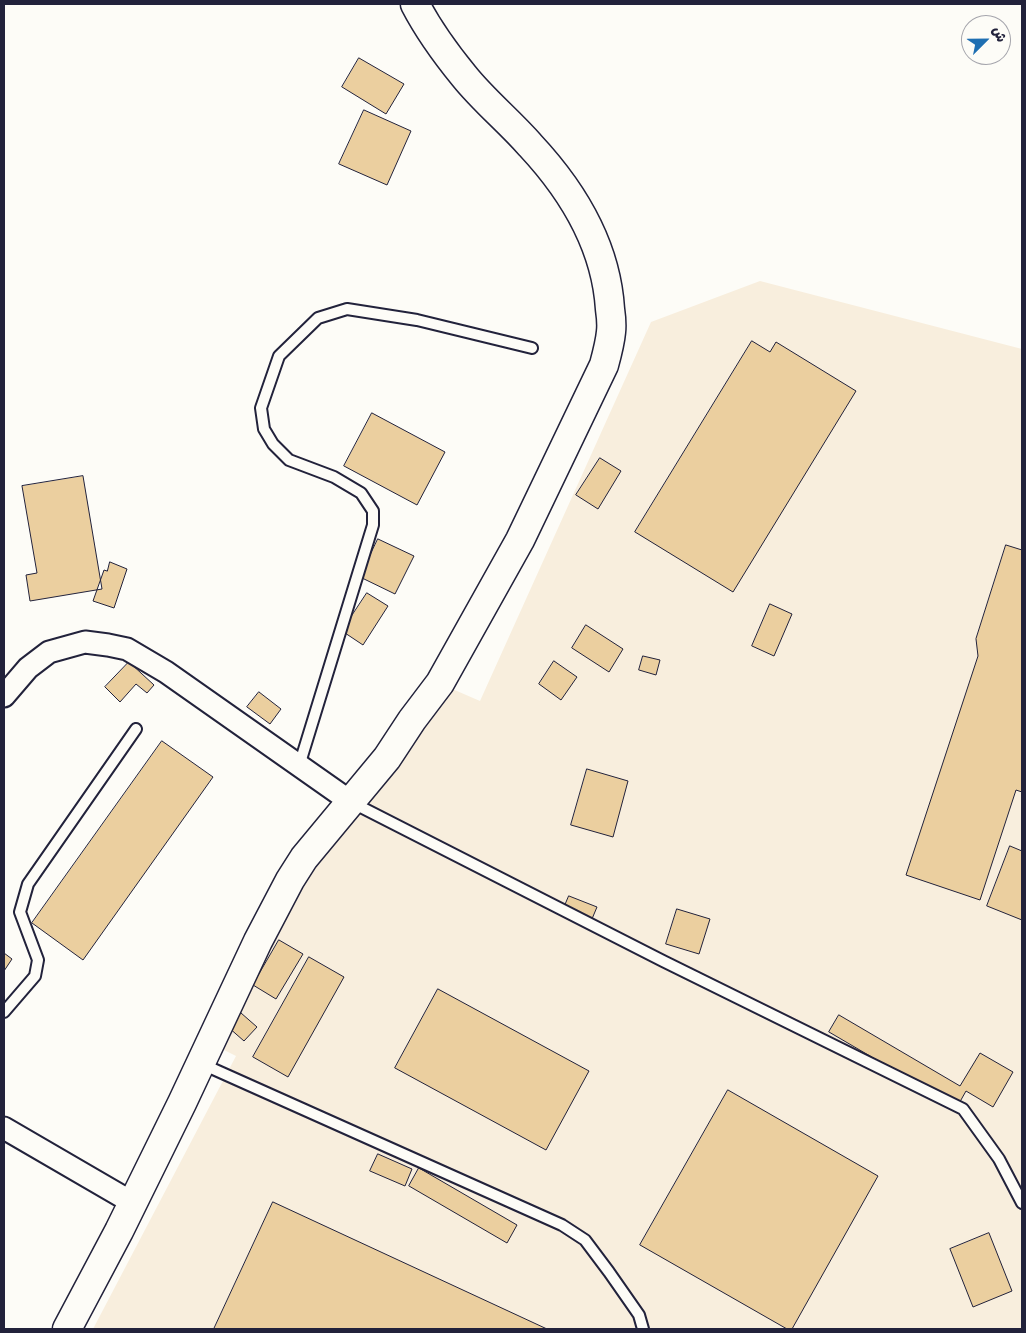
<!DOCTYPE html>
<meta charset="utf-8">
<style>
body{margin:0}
#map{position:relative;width:1026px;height:1333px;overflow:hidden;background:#fdfcf7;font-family:Kalam,"Playpen Sans Arabic",sans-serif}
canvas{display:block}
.frame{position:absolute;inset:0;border:5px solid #22223b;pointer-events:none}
.north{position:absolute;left:961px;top:15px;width:50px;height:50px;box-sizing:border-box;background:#fdfcf7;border:1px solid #a5a5ac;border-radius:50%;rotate:67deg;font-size:14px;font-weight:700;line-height:20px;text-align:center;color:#22223b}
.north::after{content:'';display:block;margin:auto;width:18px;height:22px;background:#1f6fb2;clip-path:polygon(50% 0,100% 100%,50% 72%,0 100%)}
</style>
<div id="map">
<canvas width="1026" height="1333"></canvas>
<div class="frame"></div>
<div class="north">ش</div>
</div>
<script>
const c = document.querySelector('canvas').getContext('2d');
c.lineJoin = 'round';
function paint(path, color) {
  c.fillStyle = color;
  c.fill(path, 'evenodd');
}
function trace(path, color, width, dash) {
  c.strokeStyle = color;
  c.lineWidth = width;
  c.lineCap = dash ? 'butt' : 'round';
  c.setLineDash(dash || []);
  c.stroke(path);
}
const built = new Path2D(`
 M760,281L1022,349V1329H93L236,1056L214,1045L303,865L420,713L431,719L450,688L480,701L651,322Z`);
const building = new Path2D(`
 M359,58L404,84L386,114L342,87Z
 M364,110L411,131L387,185L339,164Z
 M752,341L770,352L776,342L856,391L733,592L635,532Z
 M372,413L445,452L417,505L344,466Z
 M600,458L621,471L598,509L576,495Z
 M83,476L102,589L30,601L26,575L37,573L22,486Z
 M378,539L414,556L395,594L360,577Z
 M1006,545L1022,550V792L1016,790L980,900L906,875L978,656L976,639Z
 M110,562L127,569L114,608L93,601L104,570L107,571Z
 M367,593L388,606L363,645L342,631Z
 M770,604L792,614L774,656L752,646Z
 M586,625L623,649L609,672L572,648Z
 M643,656L660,660L656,675L639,670Z
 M554,661L577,677L561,700L539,684Z
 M129,662L154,685L147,693L136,684L120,702L105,687Z
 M259,692L281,709L270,724L247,707Z
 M162,741L213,777L83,960L32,923Z
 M587,769L628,781L613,837L571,825Z
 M1010,846L1022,851V920L987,906Z
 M569,896L597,907L589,926L561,915Z
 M677,909L710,919L699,954L666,944Z
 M279,940L303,954L276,999L253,985Z
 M4,953L12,959L4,971Z
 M309,957L344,977L288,1077L253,1057Z
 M438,989L589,1071L546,1150L395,1068Z
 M241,1013L257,1027L244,1041L228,1027Z
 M839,1015L960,1086L980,1053L1013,1072L993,1107L966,1091L957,1107L829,1032Z
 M728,1090L878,1176L792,1329H787L640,1245Z
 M378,1154L412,1169L405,1186L370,1171Z
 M419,1168L517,1225L507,1243L409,1186Z
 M273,1202L547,1329H214Z
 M989,1233L1012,1291L973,1307L950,1249Z`);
const lane = new Path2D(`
 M299,766L373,525V511L361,493L334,477L289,460L273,444L264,429L261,408L279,356L318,318L347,309L417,320L532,348
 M351,802L663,961L963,1109L999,1159L1022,1203
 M4,1012L35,976L38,960L20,912L28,884L136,729
 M202,1064L562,1225L585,1240L609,1272L639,1315L643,1329`);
const street = new Path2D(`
 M4,696L28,668L49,652L85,642L108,645L127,649L166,672L351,802
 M4,1128L133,1203`);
const secondary = new Path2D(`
 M67,1329L119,1231L182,1103L258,941L290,880L304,858L387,758L412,720L440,683L520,540L604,365C607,354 610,343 611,332C612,324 611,316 610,309C606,245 573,191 530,145C509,121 484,101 464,76C446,54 428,29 415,4`);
paint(built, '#f8eedd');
paint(building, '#ebcf9f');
trace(building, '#22223b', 1);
trace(lane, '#22223b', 14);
trace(street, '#22223b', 25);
trace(secondary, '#22223b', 31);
trace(lane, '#fdfcf7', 10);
trace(street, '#fdfcf7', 21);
trace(secondary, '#fdfcf7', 28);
</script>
